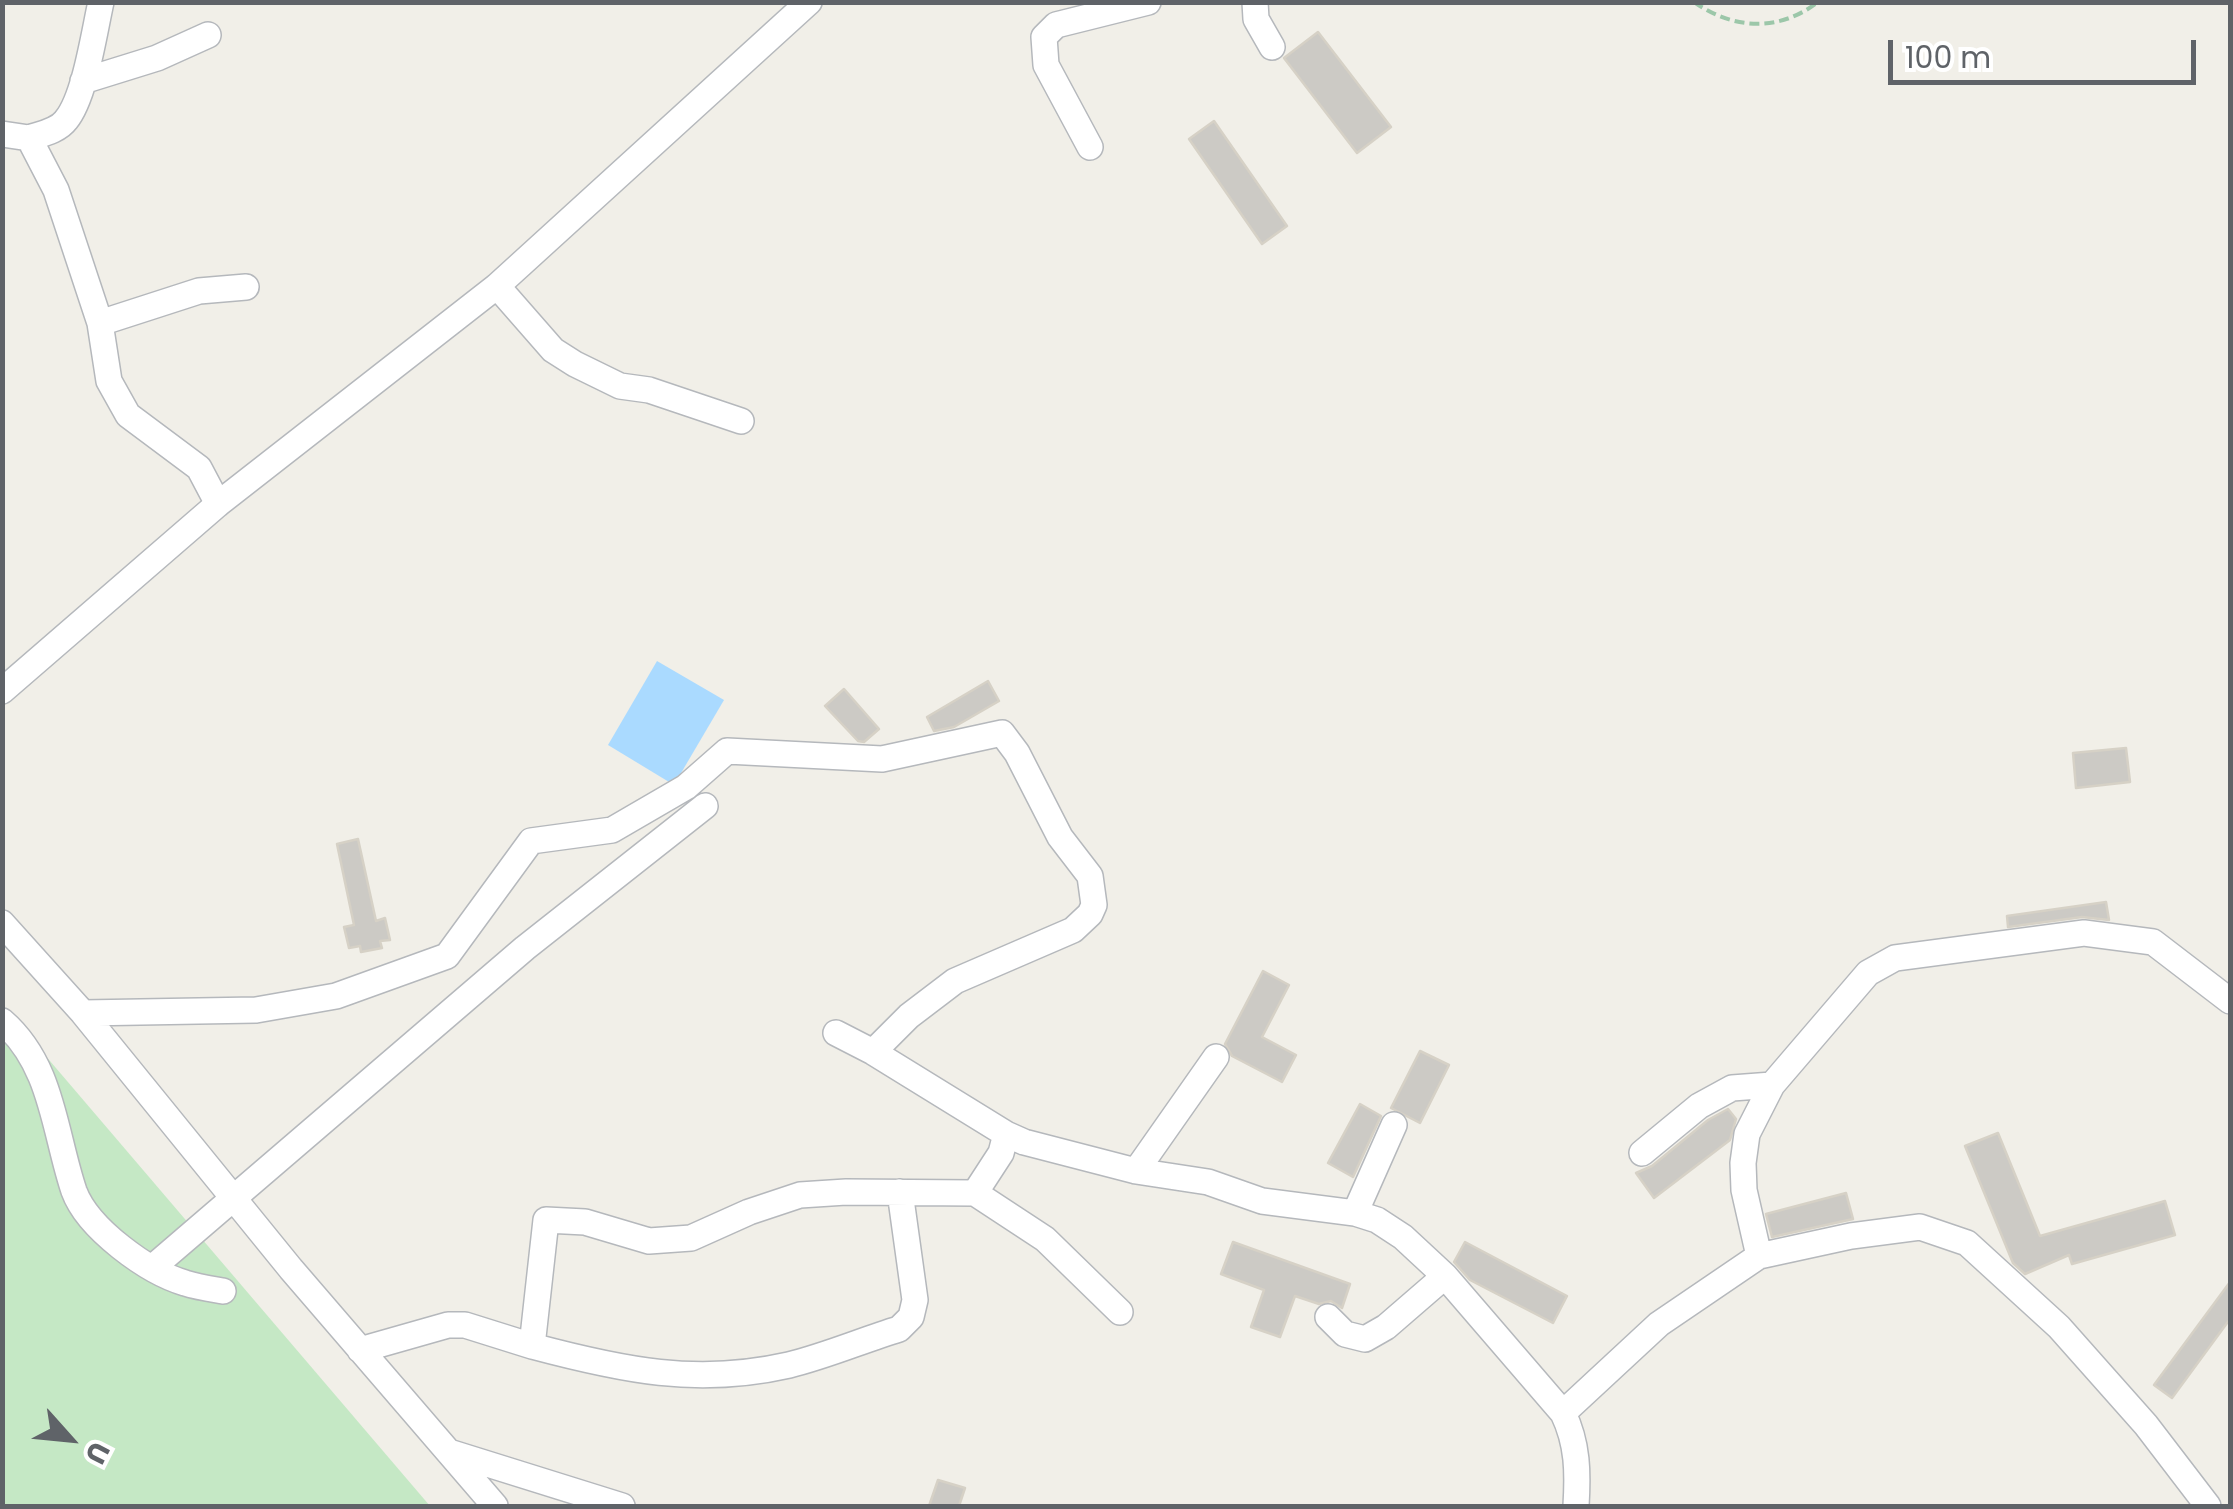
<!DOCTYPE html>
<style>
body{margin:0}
#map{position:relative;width:2233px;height:1509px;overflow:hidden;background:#f1efe8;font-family:Poppins,sans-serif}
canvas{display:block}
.frame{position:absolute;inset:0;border:5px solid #5f6368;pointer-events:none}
.north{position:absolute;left:20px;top:1389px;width:100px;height:100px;-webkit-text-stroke:8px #fff;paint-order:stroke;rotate:117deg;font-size:28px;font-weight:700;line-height:40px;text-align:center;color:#5f6368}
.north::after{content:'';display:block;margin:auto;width:35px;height:45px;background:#5f6368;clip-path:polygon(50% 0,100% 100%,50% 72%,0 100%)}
.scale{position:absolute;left:1888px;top:40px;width:308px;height:45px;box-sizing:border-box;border:5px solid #5f6368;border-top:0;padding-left:12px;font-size:30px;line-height:35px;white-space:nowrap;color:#5f6368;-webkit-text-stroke:8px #fff;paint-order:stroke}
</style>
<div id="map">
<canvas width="2233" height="1509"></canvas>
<div class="frame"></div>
<div class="north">U</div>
<div class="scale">100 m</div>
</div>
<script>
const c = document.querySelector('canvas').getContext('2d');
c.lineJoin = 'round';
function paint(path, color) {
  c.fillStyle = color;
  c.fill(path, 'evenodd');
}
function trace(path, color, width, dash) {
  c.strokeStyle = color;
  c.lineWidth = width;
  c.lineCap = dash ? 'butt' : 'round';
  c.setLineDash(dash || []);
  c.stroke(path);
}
const green = new Path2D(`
 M3,1006L430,1506H3Z`);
const water = new Path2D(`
 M657,661L724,700L674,785L608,745Z`);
const building = new Path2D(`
 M1318,32L1391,127L1357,153L1284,58Z
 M1214,121L1287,226L1262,244L1189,139Z
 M988,681L999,701L954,727L934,731L927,717Z
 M844,689L879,729L864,742L858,741L825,706Z
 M2126,748L2130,782L2076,788L2073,753Z
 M358,839L376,921L385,918L390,940L380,941L382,948L361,952L360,946L349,948L344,927L354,925L337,844Z
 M2106,902L2109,920L2082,917L2008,927L2007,916Z
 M1263,971L1289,985L1262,1037L1296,1055L1282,1082L1232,1056L1225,1044Z
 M1420,1051L1449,1065L1420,1123L1391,1108Z
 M1360,1104L1381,1116L1353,1177L1328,1163Z
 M1728,1109L1736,1119L1730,1140L1654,1198L1636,1173L1652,1166L1708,1120Z
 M1998,1133L2040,1236L2165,1201L2175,1235L2072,1264L2069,1255L2025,1274L2013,1263L1965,1146Z
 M1846,1193L1853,1219L1772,1237L1766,1214Z
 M1233,1242L1350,1284L1342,1308L1331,1301L1319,1304L1295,1296L1280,1337L1251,1327L1264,1290L1221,1274Z
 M1465,1242L1567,1296L1553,1323L1470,1280L1454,1262Z
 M2230,1282V1319L2172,1398L2154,1385Z
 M938,1480L965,1488L959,1506H929Z`);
const path = new Path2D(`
 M1694,2C1734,30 1779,32 1818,2`);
const minor = new Path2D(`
 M1255,2L1256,19L1272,47
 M83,81L157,58L208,35
 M2,134L29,138L56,190L100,323L109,381L128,415L199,468L218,504
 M29,138C41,134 58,131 66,120C85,97 94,33 101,2
 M1090,147L1046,65L1044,37L1056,25L1148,2
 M497,286L553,350L575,364L620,386L649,390L741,421
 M100,323L199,291L246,287
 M2,691L218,504L497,286L809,2
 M2,923L83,1013L291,1269L495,1506
 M83,1013L256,1010L336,996L447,956L531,841L612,830L686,787L727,751L882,759L1002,733L1017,753L1060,837L1090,876L1094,905L1090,914L1073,930L955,981L909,1016L873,1052
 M2,1021C53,1065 54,1132 74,1191C88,1229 148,1272 185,1283C197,1287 211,1289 223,1291
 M836,1033L873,1052L1006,1134L1024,1142L1136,1171L1208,1182L1262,1201L1355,1213L1377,1220L1403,1237L1445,1276L1563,1413C1578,1444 1578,1473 1576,1506
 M1642,1153L1699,1106L1732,1088L1772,1085
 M1136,1171L1216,1057
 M975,1193L1045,1239L1120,1312
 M1355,1213L1394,1125
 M1759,1256L1744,1190L1743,1163L1747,1134L1772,1085L1868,973L1895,958L2084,933L2153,942L2230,1001
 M152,1268L525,948L705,806
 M1328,1317L1345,1334L1365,1339L1386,1327L1445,1276
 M532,1346C622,1370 697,1386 789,1365C826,1356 863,1340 899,1329L911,1317L915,1300L900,1192
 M360,1350L448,1325H465L532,1346L546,1220L585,1222L649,1241L691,1238L749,1212L800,1195L846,1192L975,1193L1001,1153L1006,1134
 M1563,1413L1659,1324L1759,1256L1851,1236L1920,1227L1967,1243L2059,1327L2146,1425L2208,1506
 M449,1452L622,1506`);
paint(green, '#c5e8c5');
paint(water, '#aadaff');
paint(building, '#cccac5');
trace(building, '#d6d1c6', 2.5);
trace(minor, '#b5b8bc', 28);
trace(path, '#9cc7a9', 4, [10, 5]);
trace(minor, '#fff', 25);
</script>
